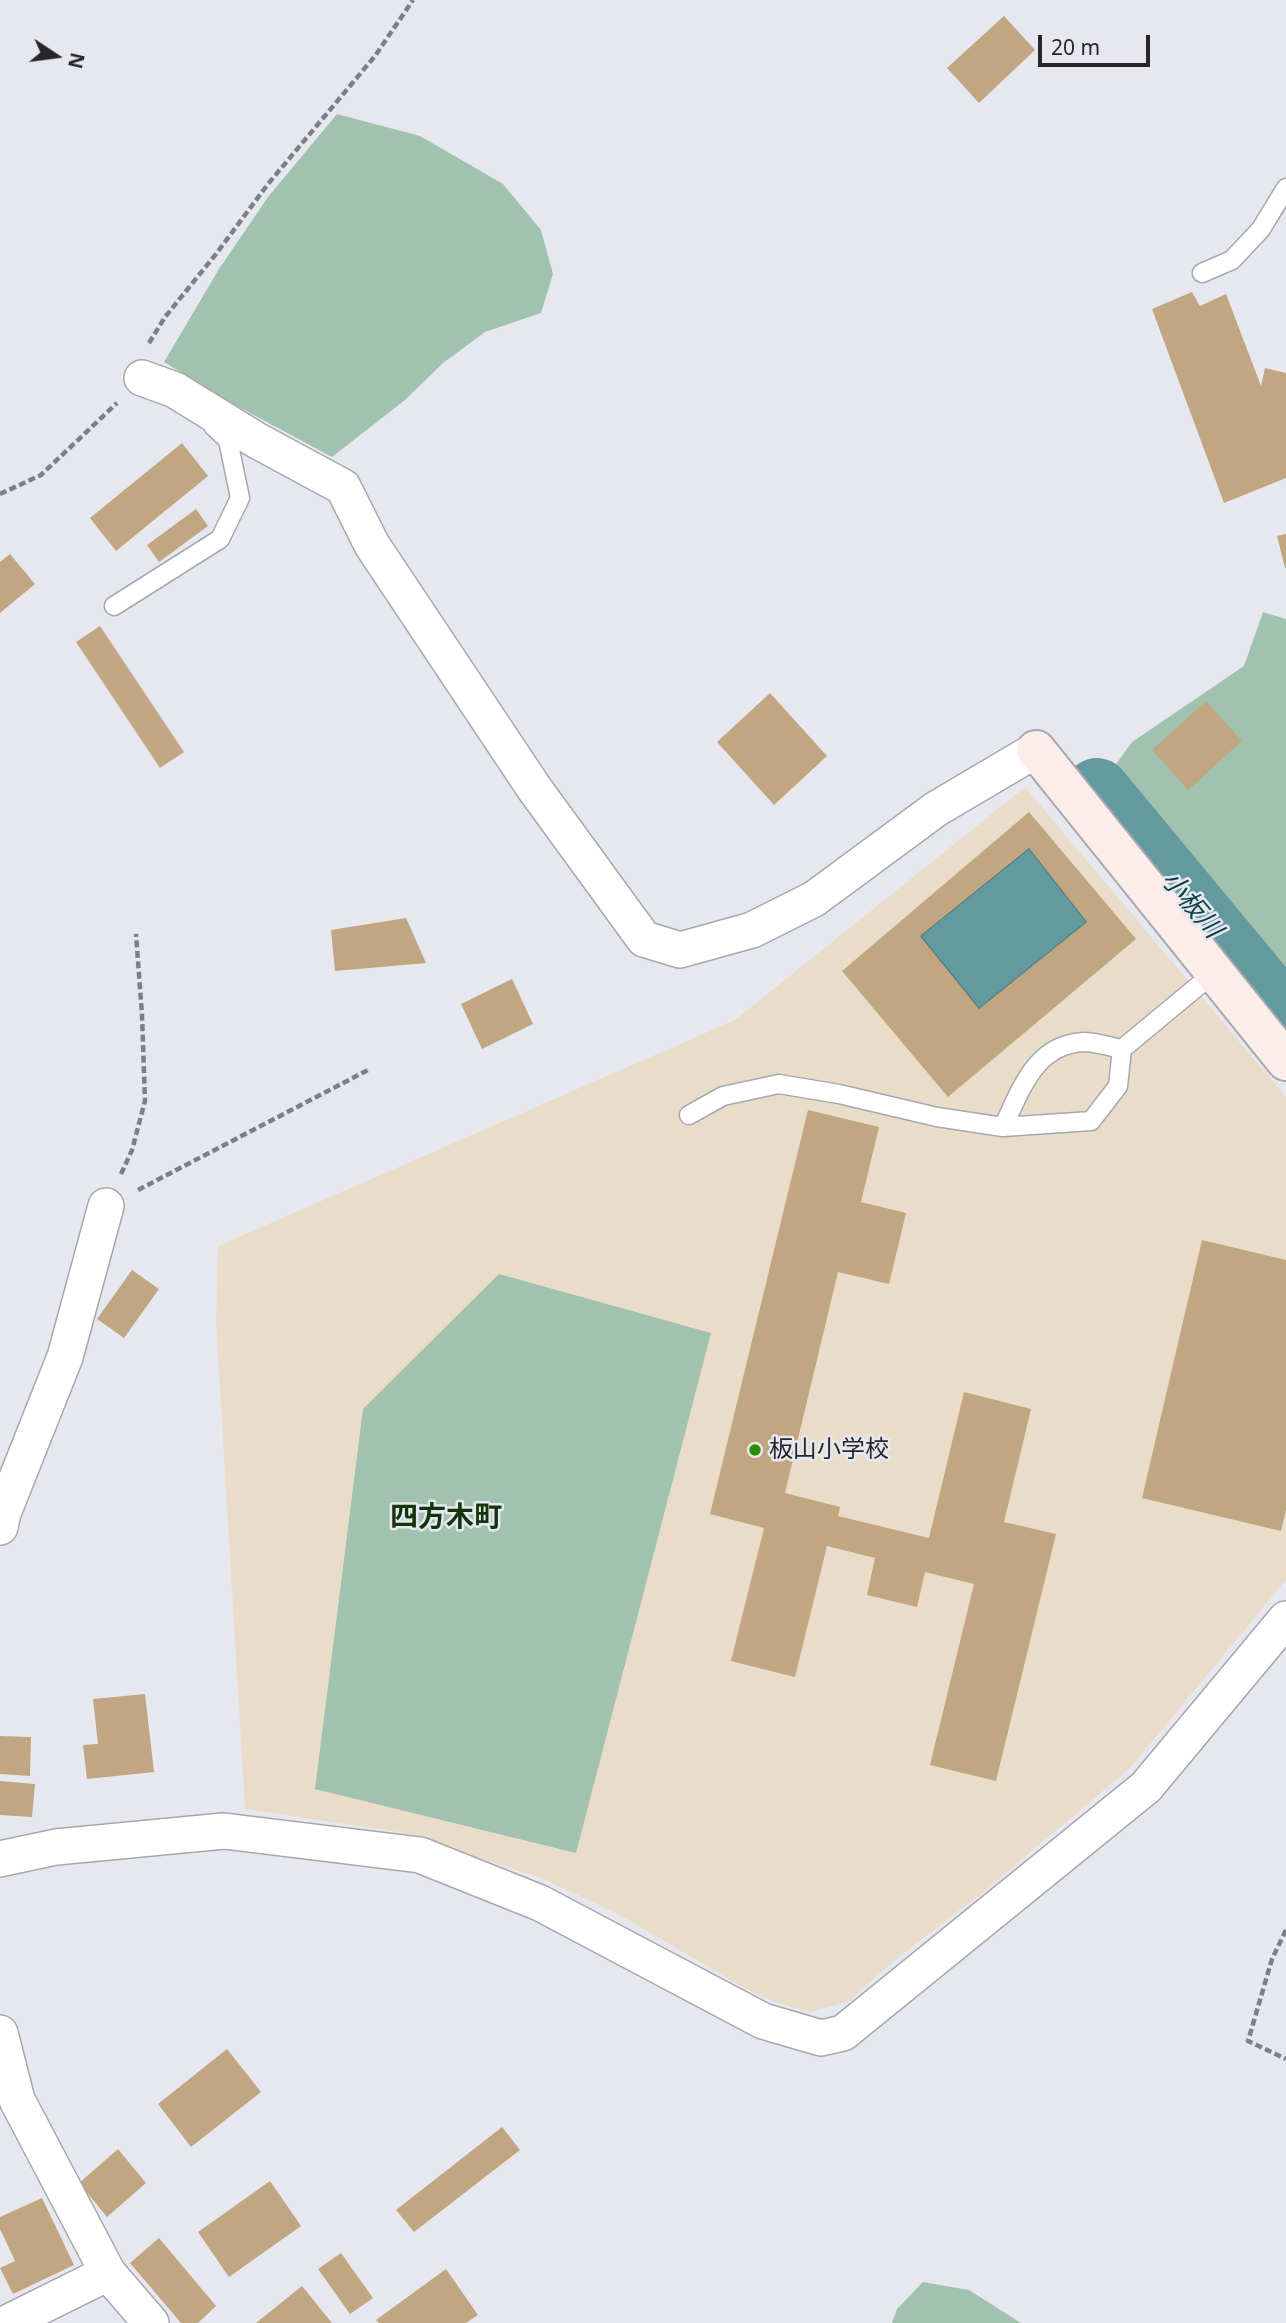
<!DOCTYPE html>
<meta charset="utf-8">
<style>
body{margin:0}
#map{position:relative;width:1286px;height:2323px;overflow:hidden;background:#e7e8ef;font-family:"Noto Sans",sans-serif}
canvas{display:block}
.north{position:absolute;left:21px;top:21px;width:70px;height:70px;-webkit-text-stroke:5px #e7e8ef;paint-order:stroke;rotate:103deg;font-size:19px;font-weight:700;line-height:28px;text-align:center;color:#27272a}
.north::after{content:'';display:block;margin:auto;width:24px;height:32px;background:#27272a;clip-path:polygon(50% 0,100% 100%,50% 72%,0 100%)}
.scale{position:absolute;left:1038px;top:35px;width:112px;height:32px;box-sizing:border-box;border:4px solid #27272a;border-top:0;padding-left:9px;font-size:21px;line-height:24px;white-space:nowrap;color:#27272a;-webkit-text-stroke:5px #e7e8ef;paint-order:stroke}
</style>
<div id="map">
<canvas width="1286" height="2323"></canvas>
<div class="north">N</div>
<div class="scale">20 m</div>
</div>
<script>
const c = document.querySelector('canvas').getContext('2d');
c.lineJoin = 'round';
function paint(path, color) {
  c.fillStyle = color;
  c.fill(path, 'evenodd');
}
function trace(path, color, width, dash) {
  c.strokeStyle = color;
  c.lineWidth = width;
  c.lineCap = dash ? 'butt' : 'round';
  c.setLineDash(dash || []);
  c.stroke(path);
}
function write(font, color, halo, rows, align = 'center') {
  c.font = font + ' "Noto Sans","Noto Sans JP",sans-serif';
  c.lineWidth = 5;
  c.setLineDash([]);
  c.textBaseline = 'middle';
  c.strokeStyle = halo;
  c.fillStyle = color;
  for (const [text, x, y, turn = 0] of rows) {
    c.save();
    c.translate(x, y);
    c.rotate((+turn || 0) * Math.PI / 180);
    c.textAlign = isNaN(turn) ? turn : align;
    if (halo) c.strokeText(text, 0, 0);
    c.fillText(text, 0, 0);
    c.restore();
  }
}
const education = new Path2D(`
 M1025,787L1286,1097V1580L1131,1767L986,1890L900,1956L849,2001L811,2012L780,2004L746,1989L616,1913L541,1878L398,1832L245,1809L216,1321L218,1246L735,1020Z`);
const green = new Path2D(`
 M337,114L420,136L503,184L541,230L553,274L541,313L485,332L443,363L405,400L332,457L224,399L164,362L219,269L268,197Z
 M1263,612L1286,619V1005L1103,782L1132,742L1244,666Z
 M499,1274L711,1333L576,1853L315,1789L363,1409Z
 M923,2282L969,2290L1021,2323H892L897,2309Z`);
const water = new Path2D(`
 M1029,848L1087,922L979,1009L920,936Z`);
const river = new Path2D(`
 M1097,791L1286,1019`);
const building = new Path2D(`
 M1004,16L1035,50L979,103L947,68Z
 M1192,292L1200,306L1226,294L1261,386L1265,368L1286,373V478L1224,503L1152,309Z
 M182,443L208,476L116,551L90,518Z
 M196,509L208,526L159,562L147,545Z
 M1286,534V568H1285L1277,536Z
 M10,554L35,584L0,613V562Z
 M100,626L184,752L160,768L76,642Z
 M770,693L827,756L774,805L717,742Z
 M1206,701L1242,741L1188,790L1152,750Z
 M1029,812L1136,939L948,1097L842,971ZM1029,848L1087,922L979,1009L920,936Z
 M406,918L426,963L335,971L331,930Z
 M512,979L533,1024L482,1049L461,1004Z
 M808,1110L879,1127L861,1202L906,1213L889,1284L838,1272L785,1493L840,1507L838,1516L929,1538L964,1392L1031,1409L1004,1522L1056,1534L996,1781L930,1765L974,1584L925,1572L917,1607L867,1595L875,1558L827,1546L795,1677L731,1661L764,1528L710,1514Z
 M1202,1240L1286,1260V1510L1281,1531L1142,1498Z
 M132,1270L159,1289L124,1338L97,1319Z
 M145,1694L154,1772L87,1779L83,1745L98,1744L93,1699Z
 M0,1736L31,1737L30,1776L0,1774Z
 M0,1781L35,1784L32,1817L0,1815Z
 M227,2049L261,2092L191,2147L158,2104Z
 M502,2127L520,2150L414,2232L396,2210Z
 M118,2149L146,2183L107,2217L79,2183Z
 M270,2181L301,2226L229,2277L198,2232Z
 M42,2198L74,2265L13,2294L0,2268L15,2261L0,2229V2217Z
 M159,2238L216,2306L198,2323H181L130,2263Z
 M341,2253L373,2298L350,2314L318,2269Z
 M446,2269L478,2315L466,2323H379L376,2320Z
 M302,2286L332,2323H256Z`);
const path = new Path2D(`
 M149,343L165,317L216,254L268,184L375,56L413,0
 M0,494L41,475L117,403
 M121,1174L132,1150L145,1101L142,1015L136,934
 M138,1190L368,1070
 M1286,1930L1272,1959L1248,2041L1286,2059`);
const lane = new Path2D(`
 M1202,273L1232,260L1261,229L1286,188
 M114,606L220,539L240,498L228,440L213,426
 M689,1115L723,1096L779,1084L839,1094L937,1117L1003,1127L1091,1121L1118,1086L1122,1049L1215,972
 M1003,1127C1021,1090 1035,1044 1084,1042C1096,1042 1110,1047 1122,1049`);
const street = new Path2D(`
 M142,378L175,390L256,440L343,487L372,545L534,788L644,939L680,950L752,930L814,899L936,809L1036,750
 M0,1527L3,1513L65,1357L106,1206
 M0,1859L56,1847L224,1831L420,1855L540,1903L763,2021L821,2038L843,2033L1146,1787L1286,1619
 M0,2033L17,2100L108,2273L151,2323
 M7,2323L108,2273`);
const secondary = new Path2D(`
 M1036,750L1286,1061`);
const markers = [
 [755,1450,7,"#298d05"]
];
const poiNames = [
 ["板山小学校",769,1450]
];
const waterNames = [
 ["小板川",1191,905,50]
];
const quarterNames = [
 ["四方木町",446,1518]
];
paint(education, '#e9ddc9');
paint(green, '#a0c2af');
paint(water, '#639a9f');
trace(water, '#51787c', 2);
trace(river, '#639a9f', 66);
paint(building, '#c0a681');
trace(lane, '#a7a8ae', 21);
trace(street, '#a7a8ae', 38);
trace(secondary, '#a7a8ae', 42);
trace(path, '#7e7f83', 4.5, [7, 3.5]);
trace(lane, '#fff', 18);
trace(street, '#fff', 35);
trace(secondary, '#fbede9', 38);
for (const [x, y, r, color] of markers) {
  const dot = new Path2D();
  dot.arc(x, y, r, 0, 2 * Math.PI);
  c.fillStyle = color;
  c.fill(dot);
  trace(dot, '#e7e8ef', 2.5);
}
write('24px', '#27272a', '#e7e8ef', poiNames, 'left');
write('italic 26px', '#0c4146', '#e7e8ef', waterNames);
write('bold 28px', '#12350a', '#e7e8ef', quarterNames);
</script>
